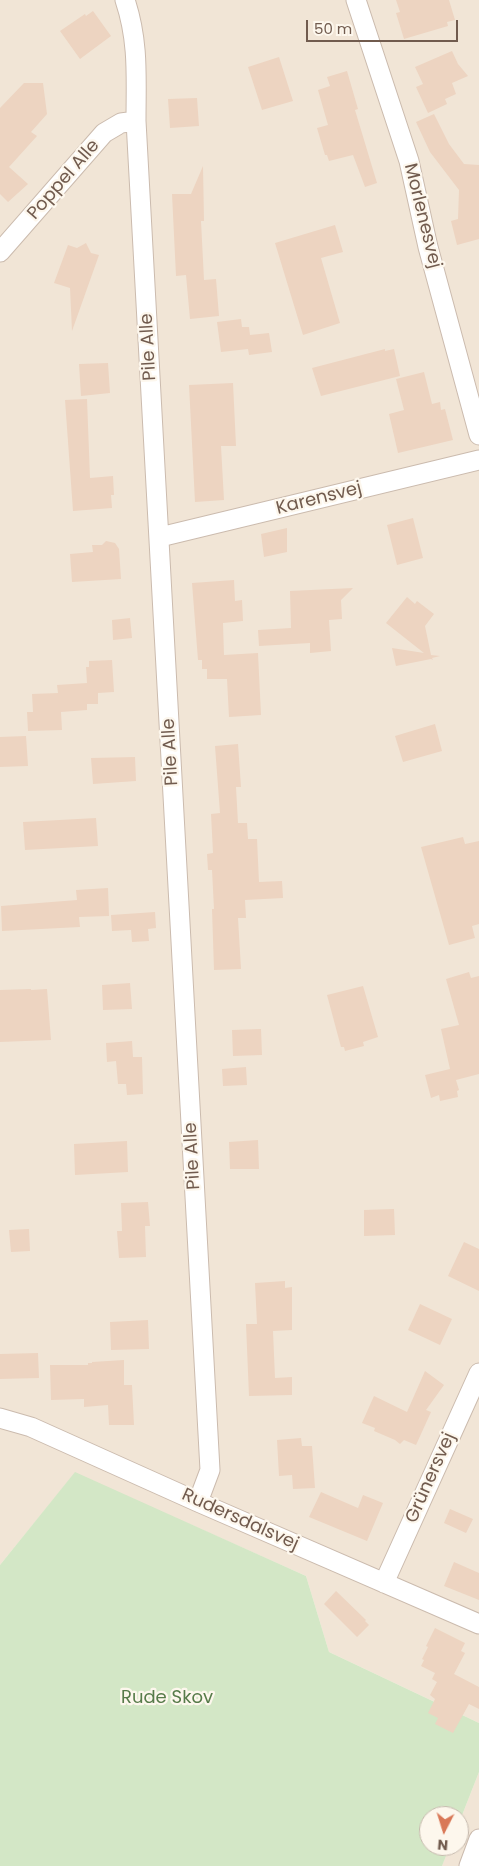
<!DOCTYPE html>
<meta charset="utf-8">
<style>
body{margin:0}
#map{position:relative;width:479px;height:1866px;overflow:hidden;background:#faf3e7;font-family:Poppins,sans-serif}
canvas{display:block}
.north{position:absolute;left:419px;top:1806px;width:50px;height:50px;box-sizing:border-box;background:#fdf7ed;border:1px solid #c5b9ad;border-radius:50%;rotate:185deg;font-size:14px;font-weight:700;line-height:20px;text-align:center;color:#715b4e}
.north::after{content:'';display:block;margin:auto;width:18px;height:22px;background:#d97857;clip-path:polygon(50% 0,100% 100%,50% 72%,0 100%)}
.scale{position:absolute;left:306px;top:20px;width:152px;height:22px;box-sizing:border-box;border:2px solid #715b4e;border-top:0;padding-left:6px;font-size:15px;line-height:18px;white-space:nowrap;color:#715b4e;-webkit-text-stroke:4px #fdf7ed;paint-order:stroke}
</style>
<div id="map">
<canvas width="479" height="1866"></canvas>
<div class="north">N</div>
<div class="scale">50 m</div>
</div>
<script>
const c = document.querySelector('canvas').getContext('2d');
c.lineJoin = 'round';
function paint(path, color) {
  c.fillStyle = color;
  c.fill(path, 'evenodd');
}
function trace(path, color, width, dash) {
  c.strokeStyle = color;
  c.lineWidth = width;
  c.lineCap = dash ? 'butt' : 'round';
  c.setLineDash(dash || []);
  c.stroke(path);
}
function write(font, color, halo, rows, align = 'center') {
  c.font = font + ' Poppins,sans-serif';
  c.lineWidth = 4.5;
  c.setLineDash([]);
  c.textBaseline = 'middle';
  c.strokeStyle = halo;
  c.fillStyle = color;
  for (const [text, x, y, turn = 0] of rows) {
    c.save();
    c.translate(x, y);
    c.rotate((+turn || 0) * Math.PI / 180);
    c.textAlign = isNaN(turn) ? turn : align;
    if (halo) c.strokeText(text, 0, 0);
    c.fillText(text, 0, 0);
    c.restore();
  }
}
const residential = new Path2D(`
 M0,0H479V1723L329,1652L306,1576L75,1473L0,1565Z
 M479,1772V1866H442L450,1846H459V1823Z`);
const green = new Path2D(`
 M75,1472L306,1576L329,1652L479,1723V1772L459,1823V1816H429V1846H450L442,1866H0V1565Z`);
const building = new Path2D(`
 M396,0H449L455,20L447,22L448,26L404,39L396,13L400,12Z
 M93,11L111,36L80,59L60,31L85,14L86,16Z
 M452,51L458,64L468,76L452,83L456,94L445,99L447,104L428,113L416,87L423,84L415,67Z
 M279,57L293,101L262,110L248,67Z
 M347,71L358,109L355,110L377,183L365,187L353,155L329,161L327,155H325L317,128L328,125L318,90L330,86L327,77Z
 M24,83H43L47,114L31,132L37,136L9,167L28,184L8,202L0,194V108Z
 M197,98L199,126L170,128L168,99Z
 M434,114L449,144L464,164L479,165V239L457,245L451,221L458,219L459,190L430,152L416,122Z
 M203,166L204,221H201L204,280L216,279L219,316L190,319L186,275L176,276L172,194H191Z
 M335,225L343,252L321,258L340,323L303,335L275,243Z
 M86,243L91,253L99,255L72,331L70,288L54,283L68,245L77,248Z
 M241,319L242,327H249L250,335L269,333L272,352L249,355L248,349L221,352L217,322Z
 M385,349V351L394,349L400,376L321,396L312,368Z
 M108,363L110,393L81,396L79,364Z
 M424,372L432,404L440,402L441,410L445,409L453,440L398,453L389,414L404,410L396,379Z
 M233,383L236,446H221L224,500L195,502L189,385Z
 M87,399L90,478L113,476L114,495H111L112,508L73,511L65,400Z
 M413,518L423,558L397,565L387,525Z
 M287,528V552L264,557L261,534Z
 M106,541L115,543L119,549L121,579L72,582L70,554L93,552L92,545H102Z
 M234,580L235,601L242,600L243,621L223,623L224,655L258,653L261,715L229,717L227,679H207V669H202V660H198L192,583Z
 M353,588L341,600L342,619L329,620L331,651L310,653V643L259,646L258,630L291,628L290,591Z
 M407,597L415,604L417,601L434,614L425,626L431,655L440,656L432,658L433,660L431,659L396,666L392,648L424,653L386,623Z
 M130,618L132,638L113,640L112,620Z
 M112,660L114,692L98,693V704H87V710L61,712L62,730L28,731L27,712H33L32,694L58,693L57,685L87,683L86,667H89V661Z
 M435,724L442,751L403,762L395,736Z
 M26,736L28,766L0,767V737Z
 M238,744L241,787H236L238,823H247L248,839H257L259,882L282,881L283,898L245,900L246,918H238L241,969L214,970L212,909H214L212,870H208L207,854L213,853L211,814L220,813L215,746Z
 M135,757L136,781L93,784L91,758Z
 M96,818L98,846L25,850L23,822Z
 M463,837L465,844L479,841V924L472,926L475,938L449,945L421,847Z
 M108,888L109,916L79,917L80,927L2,931L1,906L77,900L76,890Z
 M155,912L156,928L148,929L149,941L132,942L131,930L112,931L111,915Z
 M469,972L471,978L479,976V1074L456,1080L459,1090L457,1091L458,1097L440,1101L439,1095L431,1098L425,1075L450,1069L441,1029L459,1025L446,979Z
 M130,983L132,1009L103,1010L102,985Z
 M363,986L378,1037L363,1042L364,1046L345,1051L344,1047H341L327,995Z
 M31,989V990L47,989L51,1040L0,1042V990Z
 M261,1029L262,1055L233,1056L232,1030Z
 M132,1041L133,1057H142L143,1094L127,1095L126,1084H118L116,1061L107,1062L106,1043Z
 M246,1067L247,1085L223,1086L222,1069Z
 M258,1140L259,1169H230L229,1142Z
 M127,1141L128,1172L75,1175L74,1144Z
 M148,1202L150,1226H145L146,1257L119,1258L117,1231H122L121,1203Z
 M394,1209L395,1235L364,1236V1210Z
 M29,1229L30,1251L11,1252L9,1230Z
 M464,1242L479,1249V1291L448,1276Z
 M285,1281V1288L292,1287V1330L273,1331L275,1378L292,1377V1395L249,1396L246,1324H257L255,1283Z
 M420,1304L452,1319L440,1345L408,1330Z
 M148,1320L149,1349L111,1350L110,1322Z
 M38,1353L39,1378L0,1379V1354Z
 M124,1360V1385H132L134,1425H109L108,1405L84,1407V1399L51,1400L50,1365H88V1363H92V1362Z
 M425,1371L444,1385L426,1410L431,1412L416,1445L404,1440L400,1444L395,1440L374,1431L375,1428L362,1423L374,1396L407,1412Z
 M301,1438L302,1446H312L315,1488L293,1489L292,1475L279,1476L277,1440Z
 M321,1492L358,1508L363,1495L383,1503L367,1541L309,1517Z
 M450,1509L473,1519L466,1533L444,1523Z
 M454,1562L479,1573V1600L444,1586Z
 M336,1591L366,1620L365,1621L369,1625L357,1637L324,1604Z
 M435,1628L465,1643L461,1651L465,1653L454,1674L479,1687V1709L469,1704L453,1733L435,1724L438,1718L428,1713L435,1699L430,1695L437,1682L432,1679L435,1673L421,1666L424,1660L422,1659L428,1647L426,1646Z`);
const minor = new Path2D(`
 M125,0C139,42 136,78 136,121L210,1470L198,1502
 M356,0L409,161L428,247L479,435
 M0,252L104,133L121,123L136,121
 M160,537L479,460
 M0,1418L31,1427L198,1502L479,1624
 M384,1583L479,1373
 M469,1866L479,1839`);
const streetNames = [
 ["Poppel Alle",64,180,-49],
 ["Morlenesvej",422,216,76],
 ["Pile Alle",149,347,-93],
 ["Karensvej",319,499,-14],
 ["Pile Alle",171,752,-93],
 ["Pile Alle",193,1156,-93],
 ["Grünersvej",431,1478,-66],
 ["Rudersdalsvej",240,1520,24]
];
const parkNames = [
 ["Rude Skov",167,1698]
];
paint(residential, '#f1e5d6');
paint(green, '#d3e7c6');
paint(building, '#edd4c1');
trace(minor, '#cbbbae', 21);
trace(minor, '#fff', 19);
write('18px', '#715b4e', '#fdf7ed', streetNames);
write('18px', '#577b4a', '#fdf7ed', parkNames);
</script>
